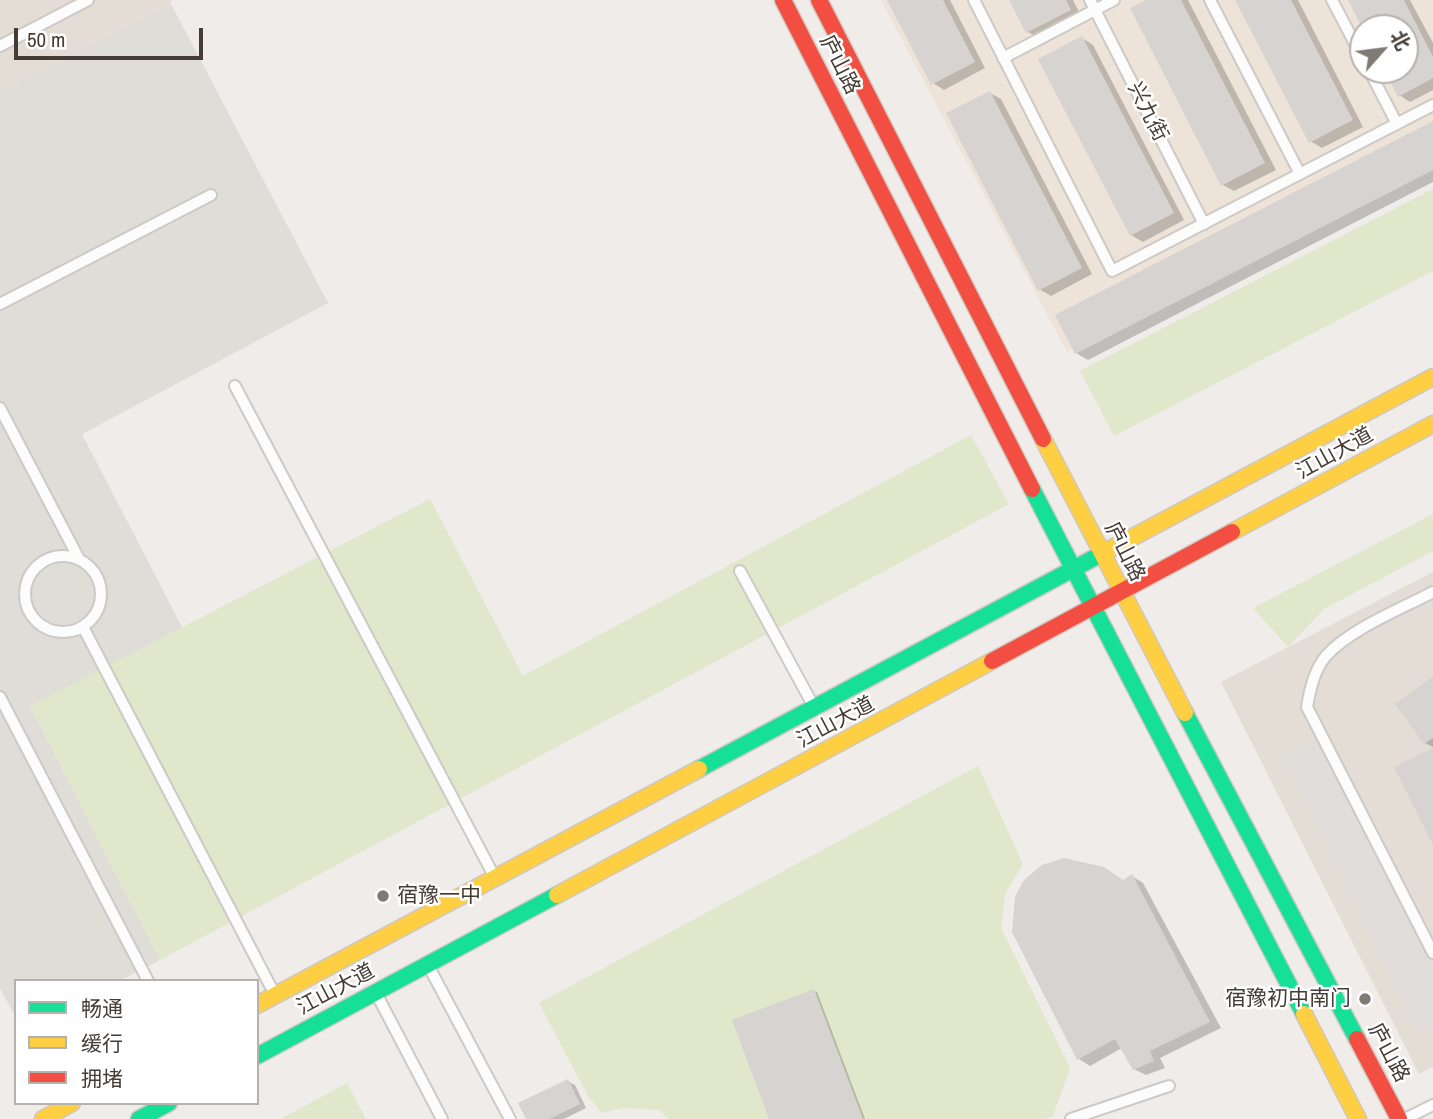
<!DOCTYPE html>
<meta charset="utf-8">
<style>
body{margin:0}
#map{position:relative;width:1433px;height:1119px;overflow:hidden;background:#efece9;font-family:"Archivo Narrow","Noto Sans SC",sans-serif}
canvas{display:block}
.legend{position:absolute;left:14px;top:979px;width:245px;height:126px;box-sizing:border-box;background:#fff;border:2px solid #b4b1ae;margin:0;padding:9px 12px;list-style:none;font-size:21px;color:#443c35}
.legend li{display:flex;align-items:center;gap:14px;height:35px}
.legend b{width:35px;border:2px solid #b4b1ae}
.north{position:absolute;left:1349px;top:14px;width:70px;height:70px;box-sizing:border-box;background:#fff;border:2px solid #b4b1ae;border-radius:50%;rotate:62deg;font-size:19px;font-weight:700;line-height:28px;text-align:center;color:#443c35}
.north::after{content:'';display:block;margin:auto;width:24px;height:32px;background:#807a74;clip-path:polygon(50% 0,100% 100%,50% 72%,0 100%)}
.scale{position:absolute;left:14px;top:28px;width:189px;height:32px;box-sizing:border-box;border:4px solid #443c35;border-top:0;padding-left:9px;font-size:21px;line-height:24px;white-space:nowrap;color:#443c35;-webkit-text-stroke:5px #fff;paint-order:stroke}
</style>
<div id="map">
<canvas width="1433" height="1119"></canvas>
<ul class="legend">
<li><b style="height:9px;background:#16e098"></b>畅通</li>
<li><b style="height:9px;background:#ffcf43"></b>缓行</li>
<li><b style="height:9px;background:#f24e42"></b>拥堵</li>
</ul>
<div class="north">北</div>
<div class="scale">50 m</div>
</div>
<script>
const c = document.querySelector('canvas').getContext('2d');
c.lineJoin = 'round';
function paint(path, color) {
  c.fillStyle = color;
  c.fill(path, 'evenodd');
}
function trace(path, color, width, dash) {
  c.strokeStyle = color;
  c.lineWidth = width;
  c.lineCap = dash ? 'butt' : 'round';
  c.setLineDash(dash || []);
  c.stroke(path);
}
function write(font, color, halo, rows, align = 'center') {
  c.font = font + ' "Archivo Narrow","Noto Sans SC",sans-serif';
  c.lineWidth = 5;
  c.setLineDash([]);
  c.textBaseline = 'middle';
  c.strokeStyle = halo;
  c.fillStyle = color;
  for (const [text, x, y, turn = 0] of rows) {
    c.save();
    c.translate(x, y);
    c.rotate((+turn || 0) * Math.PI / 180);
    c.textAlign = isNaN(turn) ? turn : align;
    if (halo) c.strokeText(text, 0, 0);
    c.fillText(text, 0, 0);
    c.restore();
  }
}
const residential = new Path2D(`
 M0,0H173L0,90Z
 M1433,572V1067L1419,1074L1221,682Z`);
const commercial = new Path2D(`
 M881,0H1433V163L1067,352ZM1363,28H1405V70H1363Z`);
const industrial = new Path2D(`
 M170,2L328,303L82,434L183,629L30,706L160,960L119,981H16V1018L0,988V90Z`);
const green = new Path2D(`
 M1433,189V271L1114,436L1080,371Z
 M971,435L1009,504L160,960L30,706L430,499L523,676Z
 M1433,514V551L1324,609L1288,647L1253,608Z
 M978,766L1023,864L1005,894L1001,928L1070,1068L1053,1116L1043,1119H669L659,1110L623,1108L602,1113L588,1096L539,1003Z
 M347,1083L366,1119H281Z`);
const parking = new Path2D(`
 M1317,739L1433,974V1024L1417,1032L1281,757Z`);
const shadow = new Path2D(`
 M889,0H950L985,68L944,90L933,83Z
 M1011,0H1073L1081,16L1039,38L1028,32Z
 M1150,0H1188L1276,170L1234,191L1223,185Z
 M1237,0H1298L1363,127L1322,148L1310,141Z
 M1350,0H1410L1433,43V90L1410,102L1399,95L1386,70H1405V28H1364Z
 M1082,38L1093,45L1184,220L1143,242L1131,235Z
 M990,93L1001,99L1092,274L1051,296L1039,289Z
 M1433,123V182L1088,360L1076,353Z
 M1433,678V747L1425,743Z
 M1064,860L1103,869L1124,881L1132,876L1143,883L1221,1028L1160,1058L1165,1068L1146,1075L1134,1069L1122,1048L1090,1066L1079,1059L1014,931Z
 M814,991L817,992L865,1119H771Z
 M567,1081L575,1085L586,1108L564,1119H528Z`);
const building = new Path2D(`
 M887,0H943L975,62L931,85Z
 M1009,0H1066L1071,10L1026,33Z
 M1146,0H1181L1265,163L1221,186L1130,8Z
 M1235,0H1291L1353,120L1309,143Z
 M1348,0H1404L1433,57V78L1398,97L1384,70H1405V28H1362Z
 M1082,36L1174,213L1130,236L1038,59Z
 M990,91L1082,268L1038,291L946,113Z
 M1433,121V170L1075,354L1055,315Z
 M1433,676V738L1424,744L1395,704Z
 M1433,748V845L1394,767Z
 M1064,858L1104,867L1123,880L1132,874L1210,1022L1150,1051L1154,1061L1133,1070L1115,1039L1077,1060L1012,932L1015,897L1024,880L1042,865Z
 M814,989L863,1119H769L732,1020Z
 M568,1079L580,1104L549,1119H526L518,1103Z`);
const lane = new Path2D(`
 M974,0L1112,271L1433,105
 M1090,0L1204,224
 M1210,0L1300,174
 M1332,0L1363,59
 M0,46L88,0
 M1003,58L1114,0
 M1369,70L1397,124
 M0,304L211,195
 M235,386L494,876
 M0,408L79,559
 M25 594a38 38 0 1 1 76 0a38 38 0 1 1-76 0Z
 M740,571L814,707
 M1433,592C1401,609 1350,629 1326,656C1314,670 1310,690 1307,707L1433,953
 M83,627L274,993
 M0,697L148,981
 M429,967L510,1119
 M377,995L442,1119
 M1071,1119L1169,1086
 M1405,1119L1433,1105`);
const fast = new Path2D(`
 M1032,489L1304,1014
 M1185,713L1357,1039
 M699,769L1105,552
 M257,1056L557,895
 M139,1119L169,1103`);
const slow = new Path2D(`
 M1043,439L1185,713
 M1232,532L1433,424
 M1105,552L1433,377
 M557,895L992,661
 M257,1005L699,769
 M1304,1014L1358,1119
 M43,1119L72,1103`);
const jam = new Path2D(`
 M783,0L1032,489
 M819,0L1043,439
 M992,661L1232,532
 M1357,1039L1399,1119`);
const markers = [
 [383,896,7,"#807a74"],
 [1365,999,7,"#807a74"]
];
const streetNames = [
 ["庐山路",839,65,63],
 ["兴九街",1147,112,63],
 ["江山大道",1335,454,-29],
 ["庐山路",1124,552,63],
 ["江山大道",836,723,-28],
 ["江山大道",336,990,-28],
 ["庐山路",1388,1053,62]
];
const poiNames = [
 ["宿豫一中",397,896],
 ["宿豫初中南门",1351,999,"right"]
];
paint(residential, '#e3ddd6');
paint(commercial, '#eee3d9');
paint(industrial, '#e0dcd8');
paint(green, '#e0e7ca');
paint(parking, '#e0ddda');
paint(shadow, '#0003');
paint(building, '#d7d3d0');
trace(lane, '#cdcac6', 14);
trace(fast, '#cec8c0', 19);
trace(slow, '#cec8c0', 19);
trace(jam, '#cec8c0', 19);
trace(lane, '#fdfcfc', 10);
trace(fast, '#16e098', 16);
trace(slow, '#ffcf43', 16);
trace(jam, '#f24e42', 16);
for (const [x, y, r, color] of markers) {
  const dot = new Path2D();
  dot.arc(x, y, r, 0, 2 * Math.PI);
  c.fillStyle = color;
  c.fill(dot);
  trace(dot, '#fff', 2.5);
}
write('21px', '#443c35', '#fff', streetNames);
write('21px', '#443c35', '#fff', poiNames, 'left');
</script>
